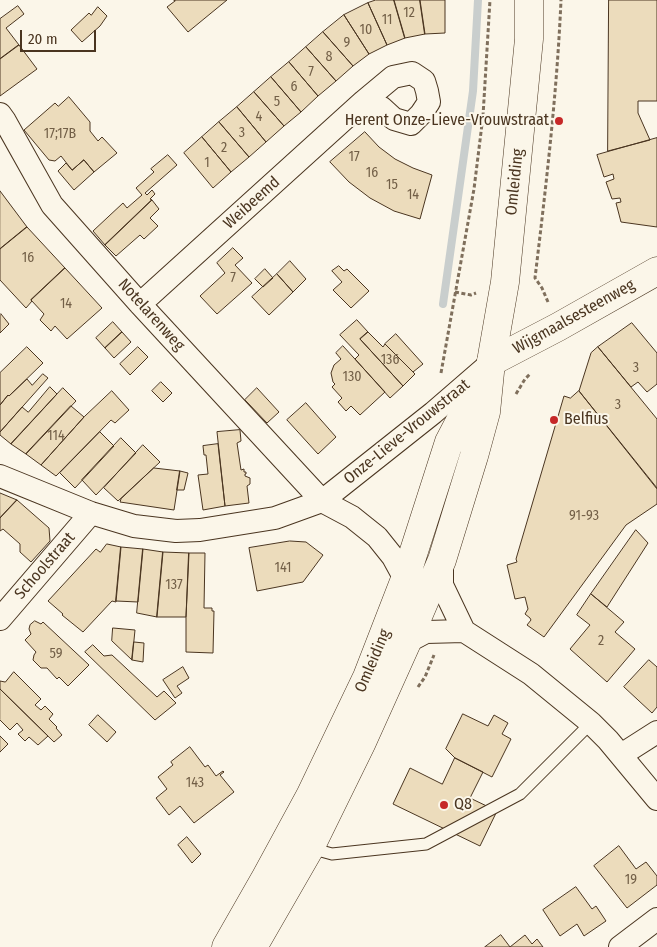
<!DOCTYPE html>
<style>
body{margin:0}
#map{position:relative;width:657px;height:947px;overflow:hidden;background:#fbf6e9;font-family:"Fira Sans Condensed",sans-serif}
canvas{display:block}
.scale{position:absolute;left:20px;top:30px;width:76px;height:22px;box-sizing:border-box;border:2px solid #4a3520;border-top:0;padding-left:6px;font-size:15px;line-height:18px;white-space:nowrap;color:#4a3520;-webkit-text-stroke:4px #fbf6e9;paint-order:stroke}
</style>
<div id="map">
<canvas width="657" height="947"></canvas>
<div class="scale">20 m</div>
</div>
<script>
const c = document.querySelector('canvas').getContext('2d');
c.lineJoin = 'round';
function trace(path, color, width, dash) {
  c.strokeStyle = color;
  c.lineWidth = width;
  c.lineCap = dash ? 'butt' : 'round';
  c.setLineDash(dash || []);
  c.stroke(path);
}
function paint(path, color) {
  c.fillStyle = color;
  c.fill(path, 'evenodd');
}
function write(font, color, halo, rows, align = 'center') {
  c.font = font + ' "Fira Sans Condensed",sans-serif';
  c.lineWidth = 4;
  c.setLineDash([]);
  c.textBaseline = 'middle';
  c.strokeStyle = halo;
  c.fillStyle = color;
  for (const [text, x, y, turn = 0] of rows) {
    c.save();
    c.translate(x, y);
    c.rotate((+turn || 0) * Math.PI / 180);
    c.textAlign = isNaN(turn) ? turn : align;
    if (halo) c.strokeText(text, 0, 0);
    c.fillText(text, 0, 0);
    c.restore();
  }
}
const stream = new Path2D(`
 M443,304L473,91L478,0`);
const building = new Path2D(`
 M174,0H227L188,32L167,7L175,1Z
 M376,0H394L405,38L387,45L368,3Z
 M394,0H420L425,34L405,38Z
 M420,0H445V33L425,34Z
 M609,0H657V101H638V113L650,140L608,151Z
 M368,3L387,45L369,54L344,15Z
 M18,6L24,14L6,28L19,45L0,59V19Z
 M98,7L107,16L100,26L82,42L71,30L89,13L91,15Z
 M344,15L369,54L353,66L323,32Z
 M323,32L353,66L336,81L306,47Z
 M19,45L37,69L0,96V59Z
 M306,47L336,81L318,96L289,62Z
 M289,62L318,96L301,112L271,77Z
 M271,77L301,112L284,126L254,92Z
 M254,92L284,126L266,142L237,107Z
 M69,97L90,122V131L98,141L102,137L117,153L94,172L84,160L72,170L61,156L55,161L49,160L24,130L55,103L58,106Z
 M237,107L266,142L249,157L219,122Z
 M219,122L249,157L231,172L202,137Z
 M365,132L379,147L395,159L413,168L432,175L420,219L394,211L370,198L349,182L330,162Z
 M202,137L231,172L213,188L184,153Z
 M657,138V227L621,222L616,203L621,202L620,198L612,199L606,182L614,179L613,174L604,177L597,155Z
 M168,155L177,165L145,193L147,195L152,190L155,194L150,199L152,200L105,245L93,231L123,203L127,208L142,195L136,188L154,172L151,169Z
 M84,160L94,172L74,190L58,171L66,163L72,170Z
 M0,191L27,227L0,249Z
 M152,200L159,209L150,218L158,226L144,239L140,235L116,256L105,245Z
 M27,227L65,268L31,300L32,301L26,308L0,280V249Z
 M233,248L243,258L235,265L252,283L217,314L200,296L225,273L217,263Z
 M290,261L306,279L293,292L277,274Z
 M339,266L344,271L347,269L369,291L351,308L333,290L342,282L332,271Z
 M65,268L102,308L67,339L55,326L51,331L40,320L44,314L31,300Z
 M265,269L273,278L263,287L255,279Z
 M277,274L293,292L269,315L252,297Z
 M1,314L9,324L0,333V315Z
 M357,320L368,332L360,339L403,386L390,398L355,359L359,355L340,335Z
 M113,322L122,332L105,348L96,338Z
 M632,323L657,353V384L647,392L638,382L631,387L598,347Z
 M122,332L131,342L114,358L105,348Z
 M368,332L383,347L385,344L415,374L403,386L360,339Z
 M396,334L423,364L413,372L385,344Z
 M343,346L385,392L360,415L351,406L346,411L338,402L342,398L332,387L335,384L333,382L331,373L334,365L341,359L336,353Z
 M27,347L43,363L9,396L8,395L0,405V373Z
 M138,347L148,357L130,375L120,364Z
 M598,347L657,419V488L579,391L591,353Z
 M43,374L48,378L0,432V405L8,395L9,396L27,379L32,385Z
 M161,382L172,393L163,402L152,391Z
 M50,387L57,394L11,444L0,435V432L22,407L28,412Z
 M63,388L76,401L26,454L11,444Z
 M257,388L279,412L267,423L245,400Z
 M112,391L129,410L115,423L111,420L56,476L41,465L84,417Z
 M579,391L657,489V504L626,525L544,637L527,625L531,620L530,618L525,614L528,609L525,597L515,599L507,565L517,562L516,559L564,396L570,398Z
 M306,403L336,437L318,454L287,420Z
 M71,406L84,417L41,465L26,454Z
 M240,430L241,441L237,443L241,470L244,469V472H246V474H245V476L250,478V484L247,486L249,503L225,506L217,432Z
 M100,432L114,446L75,488L60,473Z
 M121,438L136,453L96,495L82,480Z
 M218,444L225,506L203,510L198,475L208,474L206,455H204L203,446Z
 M143,445L160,462L118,501L104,488Z
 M154,468L180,471L174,510L120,502L121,499Z
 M180,471L188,473L184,490H177Z
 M0,493L17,500L0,518Z
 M17,500L49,528L50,541L31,562L20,552V544L3,529L0,531V518Z
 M636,530L648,543L607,607L591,594Z
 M290,541L306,542L323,555L303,582L257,591L249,548Z
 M107,544L121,547L116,602L112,601L83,632L62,615L63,614L48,601L96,549L100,552Z
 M121,547L143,549L138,602L116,601Z
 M143,549L163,552L157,617L137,613Z
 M163,552L189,553L186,617H157Z
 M189,553H205L204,608H212V611H214L213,653L186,652V617Z
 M591,594L624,622L615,632L635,649L607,682L570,649L590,625L577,615Z
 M35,621L41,624L43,622L89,665L68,686L59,677L57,679L47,668H41L33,660L34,655L36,652L25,640L31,634L29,629L30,625Z
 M113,628L135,630L132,660L112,641Z
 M134,642L144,643L143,662L132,660Z
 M93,645L104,656L112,655L157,697L164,691L176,703L155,720L85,652Z
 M649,660L657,667V707L652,713L624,687Z
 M183,667L189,678L177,686L182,693L175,698L163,680Z
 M14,672L41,699L35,705L41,710L45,706L53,714L49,719L57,727L56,728L62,735L54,742L0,689V681L5,682Z
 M0,689L48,736L38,745L29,737L25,741L18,734L23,730L17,723L10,730L0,720Z
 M463,714L488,726L494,715L508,723L502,734L511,739L492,777L455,758L446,749Z
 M98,715L116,732L107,742L89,725Z
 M0,736L8,744L0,752Z
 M190,747L205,767L208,765L216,776L223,771L224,772L220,775L234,792L194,823L180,806L169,815L156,798L167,789L158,777L173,765L171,762Z
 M455,758L483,772L470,798L497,811L480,846L393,804L410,768L442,784Z
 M187,837L201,854L192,863L178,845Z
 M619,846L636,869L646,862L657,876V885L627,908L594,866Z
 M576,887L592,909L596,906L606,921L584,936L577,924L560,936L543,910Z
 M501,935L510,947L525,935L532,944L537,939L543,947H485Z`);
const path = new Path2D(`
 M455,292L471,295L476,293
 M548,302L542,288L535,278C546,186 557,93 561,0
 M441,373L474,189L483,116L490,0
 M516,394L525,379L531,373
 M418,687L425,677L434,655`);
const service = new Path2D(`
 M310,848L332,854L426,844L520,794L591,723`);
const minor = new Path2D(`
 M0,114L5,121L52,205L140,304L312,490L322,501L352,517L377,537L393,557L405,579L406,590
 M140,304L363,102L393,77L412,73L424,81L427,91L429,102L421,114L411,124L394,119L382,108L363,102
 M0,476L91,513L134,526L176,531L200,530L275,518L322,501L433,413L485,368
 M442,561V585L464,631L531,674L591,723L608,740L657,799
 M0,619L91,513
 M407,632V642L426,632L464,631
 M621,755L657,732
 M620,947L657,919`);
const tertiary = new Path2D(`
 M491,362L558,327L657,271`);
const primary = new Path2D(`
 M226,947L266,877L310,796L367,677L405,579L449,442L484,375
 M253,947L310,848L362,742L407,642L442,560L474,456L486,412L491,362L505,282L529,39V0`);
const markers = [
 [559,121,5,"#c62828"],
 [554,420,5,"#c62828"],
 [444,805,5,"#c62828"]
];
const numberNames = [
 ["12",409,13],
 ["11",387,20],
 ["10",366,30],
 ["9",347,43],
 ["8",329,57],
 ["7",311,72],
 ["6",294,87],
 ["5",277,102],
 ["4",259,117],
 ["3",242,133],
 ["17;17B",60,134],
 ["2",224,148],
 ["17",354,157],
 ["1",207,163],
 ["16",372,173],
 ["15",392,185],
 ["14",413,195],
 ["16",28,258],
 ["7",233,278],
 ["14",66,304],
 ["136",390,360],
 ["3",636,368],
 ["130",352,377],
 ["3",618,405],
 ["114",56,436],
 ["91-93",584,516],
 ["141",283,568],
 ["137",174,585],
 ["2",601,641],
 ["59",56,654],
 ["143",195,783],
 ["19",631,880]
];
const poiNames = [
 ["Herent Onze-Lieve-Vrouwstraat",549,121,"right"],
 ["Belfius",564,420],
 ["Q8",454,805]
];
const streetNames = [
 ["Omleiding",515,182,-84],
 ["Weibeemd",252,203,-42],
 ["Notelarenweg",151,315,48],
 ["Wijgmaalsesteenweg",574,317,-29],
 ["Onze-Lieve-Vrouwstraat",407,432,-39],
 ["Schoolstraat",45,566,-49],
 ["Omleiding",373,661,-67]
];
trace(stream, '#c9cecd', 8);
paint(building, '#ecdcbc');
trace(building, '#4a3520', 1);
trace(service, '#4a3520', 13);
trace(minor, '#4a3520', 24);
trace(tertiary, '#4a3520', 29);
trace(primary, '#4a3520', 29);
trace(path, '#7f6f5c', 3, [4, 2.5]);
trace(service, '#fbf6e9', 11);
trace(minor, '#fbf6e9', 22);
trace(tertiary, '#fbf6e9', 28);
trace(primary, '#fbf6e9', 28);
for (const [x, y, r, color] of markers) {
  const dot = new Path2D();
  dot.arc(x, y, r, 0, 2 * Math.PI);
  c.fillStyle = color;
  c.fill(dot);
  trace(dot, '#fbf6e9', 2);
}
write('14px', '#725f47', null, numberNames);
write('16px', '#4a3520', '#fbf6e9', poiNames, 'left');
write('16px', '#4a3520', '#fbf6e9', streetNames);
</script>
